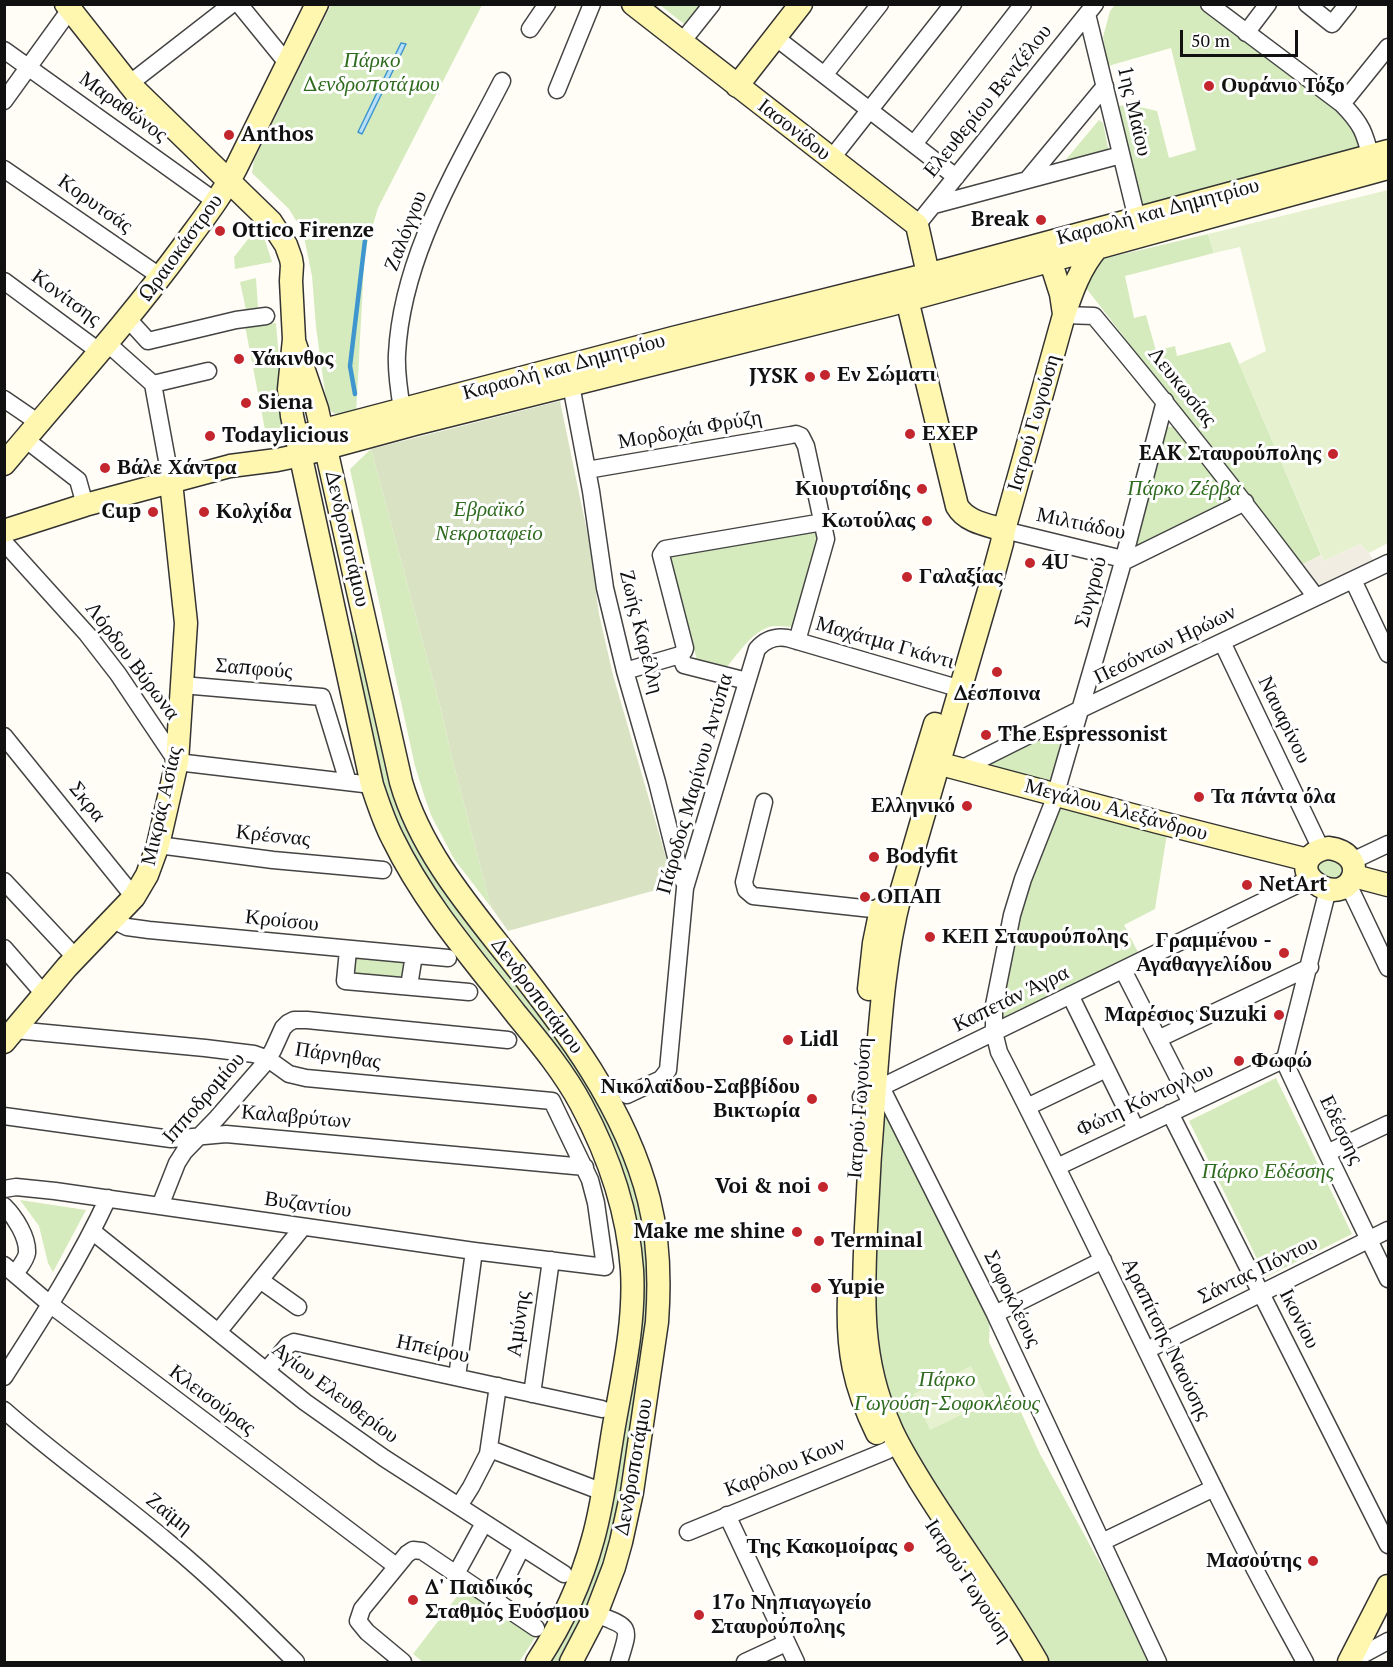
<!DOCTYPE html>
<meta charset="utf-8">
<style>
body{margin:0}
#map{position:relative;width:1393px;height:1667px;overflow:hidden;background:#fffdf5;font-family:"PT Serif",serif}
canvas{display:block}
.frame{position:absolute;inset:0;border:6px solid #111;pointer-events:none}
.scale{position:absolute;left:1180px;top:30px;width:118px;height:27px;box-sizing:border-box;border:3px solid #111;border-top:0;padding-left:8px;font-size:18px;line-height:21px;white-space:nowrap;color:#111;-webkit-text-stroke:4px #fff;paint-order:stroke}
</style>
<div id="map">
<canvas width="1393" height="1667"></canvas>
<div class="frame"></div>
<div class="scale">50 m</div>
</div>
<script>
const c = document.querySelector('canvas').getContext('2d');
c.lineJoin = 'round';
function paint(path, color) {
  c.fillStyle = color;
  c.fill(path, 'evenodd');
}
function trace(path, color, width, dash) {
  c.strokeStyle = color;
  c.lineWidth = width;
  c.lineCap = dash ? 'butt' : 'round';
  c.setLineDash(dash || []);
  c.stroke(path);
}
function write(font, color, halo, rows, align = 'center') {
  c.font = font + ' "PT Serif",serif';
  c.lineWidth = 6;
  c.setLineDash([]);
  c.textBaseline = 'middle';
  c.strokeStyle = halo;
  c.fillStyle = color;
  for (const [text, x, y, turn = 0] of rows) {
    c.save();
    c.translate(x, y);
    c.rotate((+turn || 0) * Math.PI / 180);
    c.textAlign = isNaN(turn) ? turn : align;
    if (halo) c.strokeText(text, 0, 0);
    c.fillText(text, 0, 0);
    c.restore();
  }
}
const green = new Path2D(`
 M331,5H482L378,208L367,244L364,264L356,415C345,415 334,417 327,407L316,327L312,276L303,232L289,209L252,173L254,160Z
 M660,5H700L684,24Z
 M1115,5H1198L1339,111L1358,133L1364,151L1142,205L1116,106L1131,105L1157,111L1169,158L1196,150L1171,48L1108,66L1103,37L1110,11Z
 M1099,120L1103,123L1109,152L1063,163Z
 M256,229L264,237L272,262L235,269L234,257Z
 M1208,234L1214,253L1125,276L1134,318L1146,315L1156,351L1175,346L1177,356L1230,342L1321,555L1301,565L1086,288L1088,278L1102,259Z
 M256,278L258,308L246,310L240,282Z
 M276,323L285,431L266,435L245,326Z
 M1166,427H1180L1232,500L1134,552Z
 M371,449L440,706L452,758L491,907L454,859L431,815L424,795L415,766L350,469Z
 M816,529L818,542L794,627C787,627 776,625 769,627C751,633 738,654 726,668L698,663L666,554Z
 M353,631L368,673L382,735L506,968L590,1086L618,1139L637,1189L648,1253L649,1314L620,1507L605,1565L585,1614L560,1662H550L559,1647L641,1267L542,1032L429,884L420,870L391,809L380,769L350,634Z
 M1076,717L1054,790L975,767Z
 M1060,804L1167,834L1155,909L1124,925L1141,958L1001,1024L1003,983L1024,893Z
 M1327,854L1350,872L1328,883L1313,863Z
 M348,950L414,955L409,986L345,981Z
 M1276,1078L1352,1234L1266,1277L1189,1121Z
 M880,1092L990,1316L989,1342L1040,1454L1130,1618L1152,1662H1050L922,1465L889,1406L870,1324Z
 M20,1200L86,1210L53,1272L48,1263L39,1226Z
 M465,1586L537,1635L519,1662H423L413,1654Z`);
const cemetery = new Path2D(`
 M560,401L589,541L599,614L613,675L674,885L508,931L491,907L452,758L440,706L371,449Z`);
const pitch = new Path2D(`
 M1388,190V543L1369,553L1360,544L1324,561L1239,364L1266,351L1240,247L1214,253L1208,234Z
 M971,1366L988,1402L930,1430L913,1394Z`);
const plaza = new Path2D(`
 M1360,544L1369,553L1376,565L1320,591L1301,565L1321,555L1324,561Z`);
const water = new Path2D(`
 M401,43L406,44L362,134L358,132Z`);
const stream = new Path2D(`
 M355,394L350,366L365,240`);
const street = new Path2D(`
 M239,4L287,63
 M1209,4L1342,104C1364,126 1365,135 1373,165
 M1307,4L1332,24L1348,4
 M1087,14L1137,219
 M530,29L547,4
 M1246,33L1268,4
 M775,37L956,177
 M681,43L712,4
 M4,50L215,201
 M825,74L880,4
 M129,84L232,4
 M557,90L592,4
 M4,101L74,4
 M1342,104L1388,47
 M914,144L1023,4
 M831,159L953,4
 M4,169L161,277
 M1027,180L1105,86
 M934,205L1121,155
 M917,225L1095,4
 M4,281L100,352
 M1064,315L1094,316C1171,408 1244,501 1316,597
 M128,319L148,341L236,320L266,316
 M107,343L153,384L171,482
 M153,384L208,371
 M571,385L591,491L605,588L625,671L657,782L681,877L686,885
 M4,399L39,423
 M1165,401L1121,569L1053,803L1023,879L1012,915L994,1005V1032L999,1052C1084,1217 1161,1385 1245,1550C1264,1588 1285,1625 1305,1662
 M402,409C399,391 396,372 397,354C402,255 458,167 502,81
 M25,439L78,480L85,505
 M587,470L791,435L796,434L801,436L806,446L826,539L797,641
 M1004,530L1127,560L1245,502
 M4,542L87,634L118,674L177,762L372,785
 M1353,580L1388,654
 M1222,642L1321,849
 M680,655L684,665L747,681
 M625,671L680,655L684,651L685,648L661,555L665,549L823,522
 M182,685L322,697L348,782
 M4,736L134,897
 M961,769L1081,709L1388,563
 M764,802L744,882L746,890L753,896L881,910
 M158,845L273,860L383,870
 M1352,861L1388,844
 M4,881L76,958
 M1348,884L1388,968
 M1328,889L1285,1059L1286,1065L1327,1153L1388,1279
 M113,920L127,927L149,930L448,958
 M4,948L44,994
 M348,950L345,981L469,992
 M1123,970L1191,1103
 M409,986L414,955
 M1070,995L1136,1129
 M1158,1039L1310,967
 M881,1087L995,1314L1158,1662
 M627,1095L661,1079L668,1070L685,888L757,649C765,640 774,636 787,638L961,689
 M861,1097L1311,878
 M1027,1107L1106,1069
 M1170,1113L1388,1545
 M4,1116L171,1139L226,1134L585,1167
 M1327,1153L1388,1124
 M1057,1167L1285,1059
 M4,1189L16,1187L55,1191L474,1251L605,1267L596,1203L590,1180L552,1101L306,1078L289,1074L268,1059L254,1054L205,1048L15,1030
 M4,1206C15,1217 28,1237 27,1253C26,1260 19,1268 15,1274
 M160,1206L177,1163L184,1152L217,1118L265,1063L273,1050L283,1028L288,1023L294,1020H307L508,1040
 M92,1231L305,1402L384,1458L564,1574
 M4,1265L51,1305L396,1566
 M260,1280L298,1307
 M995,1314L1103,1260
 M218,1332L303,1227
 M1147,1350L1388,1230
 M266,1371L288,1345L294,1342L602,1409
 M4,1377C42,1318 79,1261 108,1198
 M457,1377L474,1251
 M532,1394L551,1260
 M4,1410C57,1457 115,1497 169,1543C214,1580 255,1621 296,1662
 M490,1449L603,1492
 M459,1506L471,1487L488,1454L498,1386
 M727,1515L796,1662
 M688,1532L886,1451L898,1444
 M1102,1542L1214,1488
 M456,1574L484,1523
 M495,1601L522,1547
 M596,1614C632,1628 630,1626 619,1662
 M403,1662L367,1632L358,1621L362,1609L407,1554L413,1550L422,1551L536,1628
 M745,1662L786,1643
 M1349,1662L1388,1641`);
const secondary = new Path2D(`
 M66,4L137,94
 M633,4L917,225L928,274
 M129,84L271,222L286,245L291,259L292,265L291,281L294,339L289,389L292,416L372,785C378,803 384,822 393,839C424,903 472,958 516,1014C539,1042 564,1072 581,1104C609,1156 628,1212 632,1270C635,1320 624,1370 615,1420C608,1459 604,1500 593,1539C581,1583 562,1624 537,1662
 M737,86L801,4
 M1046,247L1061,294L1064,314
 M904,287L957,506C966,522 988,525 1004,530
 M295,344L317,409L401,782C420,848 465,902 507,955C565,1028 626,1108 649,1200C659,1240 660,1281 657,1322L632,1492L621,1542L614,1567L596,1614L571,1662
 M309,434L673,338L946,270L1388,151
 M4,464C64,392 127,323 182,248C201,222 221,197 236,168L317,4
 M4,531L85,505L230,466L277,460L301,455L415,424L889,305L1388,168
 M926,760L1158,822L1308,860
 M913,796L935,724
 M1328,848C1372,853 1354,904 1320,886C1315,883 1309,878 1307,872C1303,858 1316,850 1328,848Z
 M1354,876L1388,885
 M869,989L874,943L881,909
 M4,1042L67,967L134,897L147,875L158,845L177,762L186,623L171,482
 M849,1297C847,1350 854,1386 877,1433
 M1037,1662C1001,1598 955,1539 917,1476C907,1459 896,1442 889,1424C860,1359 863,1297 866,1228C868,1182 871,1135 875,1088C880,1024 884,958 900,896L990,587L1002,543L1004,530L1064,315C1072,291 1080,268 1097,248
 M1349,1662L1388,1586`);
const markers = [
 [1209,86,6,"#c4262e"],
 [229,135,6,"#c4262e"],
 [1041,220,6,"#c4262e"],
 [220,231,6,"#c4262e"],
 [239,359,6,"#c4262e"],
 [825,375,6,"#c4262e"],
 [810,377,6,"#c4262e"],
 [246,403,6,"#c4262e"],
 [910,434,6,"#c4262e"],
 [210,436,6,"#c4262e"],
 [1333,454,6,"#c4262e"],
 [105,468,6,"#c4262e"],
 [922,489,6,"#c4262e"],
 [153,512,6,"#c4262e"],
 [204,512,6,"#c4262e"],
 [927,521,6,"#c4262e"],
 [1030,563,6,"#c4262e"],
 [907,577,6,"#c4262e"],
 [997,672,6,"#c4262e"],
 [986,735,6,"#c4262e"],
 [1199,797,6,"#c4262e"],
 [967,806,6,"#c4262e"],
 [874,857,6,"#c4262e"],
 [1247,885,6,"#c4262e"],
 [865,897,6,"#c4262e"],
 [930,937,6,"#c4262e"],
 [1284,953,6,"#c4262e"],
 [1279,1015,6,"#c4262e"],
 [788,1040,6,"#c4262e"],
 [1239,1061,6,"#c4262e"],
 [812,1099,6,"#c4262e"],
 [823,1187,6,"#c4262e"],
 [797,1232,6,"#c4262e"],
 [819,1241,6,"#c4262e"],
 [816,1288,6,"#c4262e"],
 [909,1547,6,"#c4262e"],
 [1313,1561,6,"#c4262e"],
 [413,1600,6,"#c4262e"],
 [699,1615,6,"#c4262e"]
];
const parkNames = [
 ["Πάρκο",372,61],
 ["Δενδροποτάμου",372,85],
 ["Πάρκο Ζέρβα",1184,489],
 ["Εβραϊκό",489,510],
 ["Νεκροταφείο",489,534],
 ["Πάρκο Εδέσσης",1268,1172],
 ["Πάρκο",947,1380],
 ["Γωγούση-Σοφοκλέους",947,1404]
];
const poiNames = [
 ["Ουράνιο Τόξο",1221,86],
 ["Anthos",241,135],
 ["Break",1029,220,"right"],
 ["Ottico Firenze",232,231],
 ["Υάκινθος",251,359],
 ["Εν Σώματι",837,375],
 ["JYSK",798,377,"right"],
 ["Siena",258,403],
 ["ΕΧΕΡ",922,434],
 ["Todaylicious",222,436],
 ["EAK Σταυρούπολης",1321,454,"right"],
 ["Βάλε Χάντρα",117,468],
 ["Κιουρτσίδης",910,489,"right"],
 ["Cup",141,512,"right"],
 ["Κολχίδα",216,512],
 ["Κωτούλας",915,521,"right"],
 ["4U",1042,563],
 ["Γαλαξίας",919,577],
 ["Δέσποινα",997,694,"center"],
 ["The Espressonist",998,735],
 ["Τα πάντα όλα",1211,797],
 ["Ελληνικό",955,806,"right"],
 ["Bodyfit",886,857],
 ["NetArt",1259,885],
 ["ΟΠΑΠ",877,897],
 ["ΚΕΠ Σταυρούπολης",942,937],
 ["Γραμμένου -",1272,941,"right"],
 ["Αγαθαγγελίδου",1272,965,"right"],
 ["Μαρέσιος Suzuki",1267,1015,"right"],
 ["Lidl",800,1040],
 ["Φωφώ",1251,1061],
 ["Νικολαϊδου-Σαββίδου",800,1087,"right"],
 ["Βικτωρία",800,1111,"right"],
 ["Voi & noi",811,1187,"right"],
 ["Make me shine",785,1232,"right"],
 ["Terminal",831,1241],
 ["Yupie",828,1288],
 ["Της Κακομοίρας",897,1547,"right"],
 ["Μασούτης",1301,1561,"right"],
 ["Δ' Παιδικός",425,1588],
 ["Σταθμός Ευόσμου",425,1612],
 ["17ο Νηπιαγωγείο",711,1603],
 ["Σταυρούπολης",711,1627]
];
const streetNames = [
 ["Ελευθερίου Βενιζέλου",988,101,-51],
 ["Μαραθώνος",123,107,36],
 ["1ης Μαϊου",1134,111,77],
 ["Ιασονίδου",794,130,38],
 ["Κορυτσάς",95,204,35],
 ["Καραολή και Δημητρίου",1158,212,-15],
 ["Ζαλόγγου",406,231,-69],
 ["Ωραιοκάστρου",181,248,-54],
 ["Κονίτσης",66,298,36],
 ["Καραολή και Δημητρίου",564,367,-15],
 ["Λευκωσίας",1182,387,51],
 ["Ιατρού Γωγούση",1034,423,-74],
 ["Μορδοχάι Φρύζη",690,430,-10],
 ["Μιλτιάδου",1081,524,12],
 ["Δενδροποτάμου",347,539,77],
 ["Συγγρού",1091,592,-75],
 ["Ζωής Καρέλλη",641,632,76],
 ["Μαχάτμα Γκάντι",885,643,16],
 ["Πεσόντων Ηρώων",1165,645,-26],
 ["Λόρδου Βύρωνα",132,661,53],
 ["Σαπφούς",254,669,5],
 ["Ναυαρίνου",1284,720,64],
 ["Πάροδος Μαρίνου Αντύπα",695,784,-74],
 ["Σκρα",87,802,51],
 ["Μικράς Ασίας",162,806,-77],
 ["Μεγάλου Αλεξάνδρου",1116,810,15],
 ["Κρέσνας",273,836,6],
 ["Κροίσου",282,921,6],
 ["Δενδροποτάμου",537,996,53],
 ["Καπετάν Άγρα",1011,999,-26],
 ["Πάρνηθας",338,1056,9],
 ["Ιπποδρομίου",204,1098,-49],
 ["Φώτη Κόντογλου",1145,1100,-25],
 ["Ιατρού Γωγούση",860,1108,-86],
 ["Καλαβρύτων",296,1117,5],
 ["Εδέσσης",1341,1130,64],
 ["Βυζαντίου",308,1205,8],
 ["Σάντας Πόντου",1258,1270,-26],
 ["Σοφοκλέους",1012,1299,64],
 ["Ικονίου",1299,1319,63],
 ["Αμύνης",519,1324,-82],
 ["Αραπίτσης Ναούσης",1166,1339,64],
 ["Ηπείρου",433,1349,12],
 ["Αγίου Ελευθερίου",335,1393,37],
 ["Κλεισούρας",212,1400,37],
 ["Δενδροποτάμου",634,1467,-80],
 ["Καρόλου Κουν",785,1467,-22],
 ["Ζαϊμη",169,1514,39],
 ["Ιατρού Γωγούση",968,1581,57]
];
paint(green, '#d5ebbd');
paint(cemetery, '#d9e3c4');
paint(pitch, '#e6f2cf');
paint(plaza, '#f1ede2');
paint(water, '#b9e0f7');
trace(water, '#3f96cf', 1.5);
trace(stream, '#3f96cf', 4.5);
trace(street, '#444', 19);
trace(secondary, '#333', 25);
trace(street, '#fff', 16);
trace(secondary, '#fff6b0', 22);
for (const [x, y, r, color] of markers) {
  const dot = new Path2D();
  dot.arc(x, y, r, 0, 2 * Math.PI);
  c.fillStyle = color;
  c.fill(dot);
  trace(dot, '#fff', 2);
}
write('italic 21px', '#2f6b1f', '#fff', parkNames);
write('bold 21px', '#111', '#fff', poiNames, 'left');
write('21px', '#111', '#fff', streetNames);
</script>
